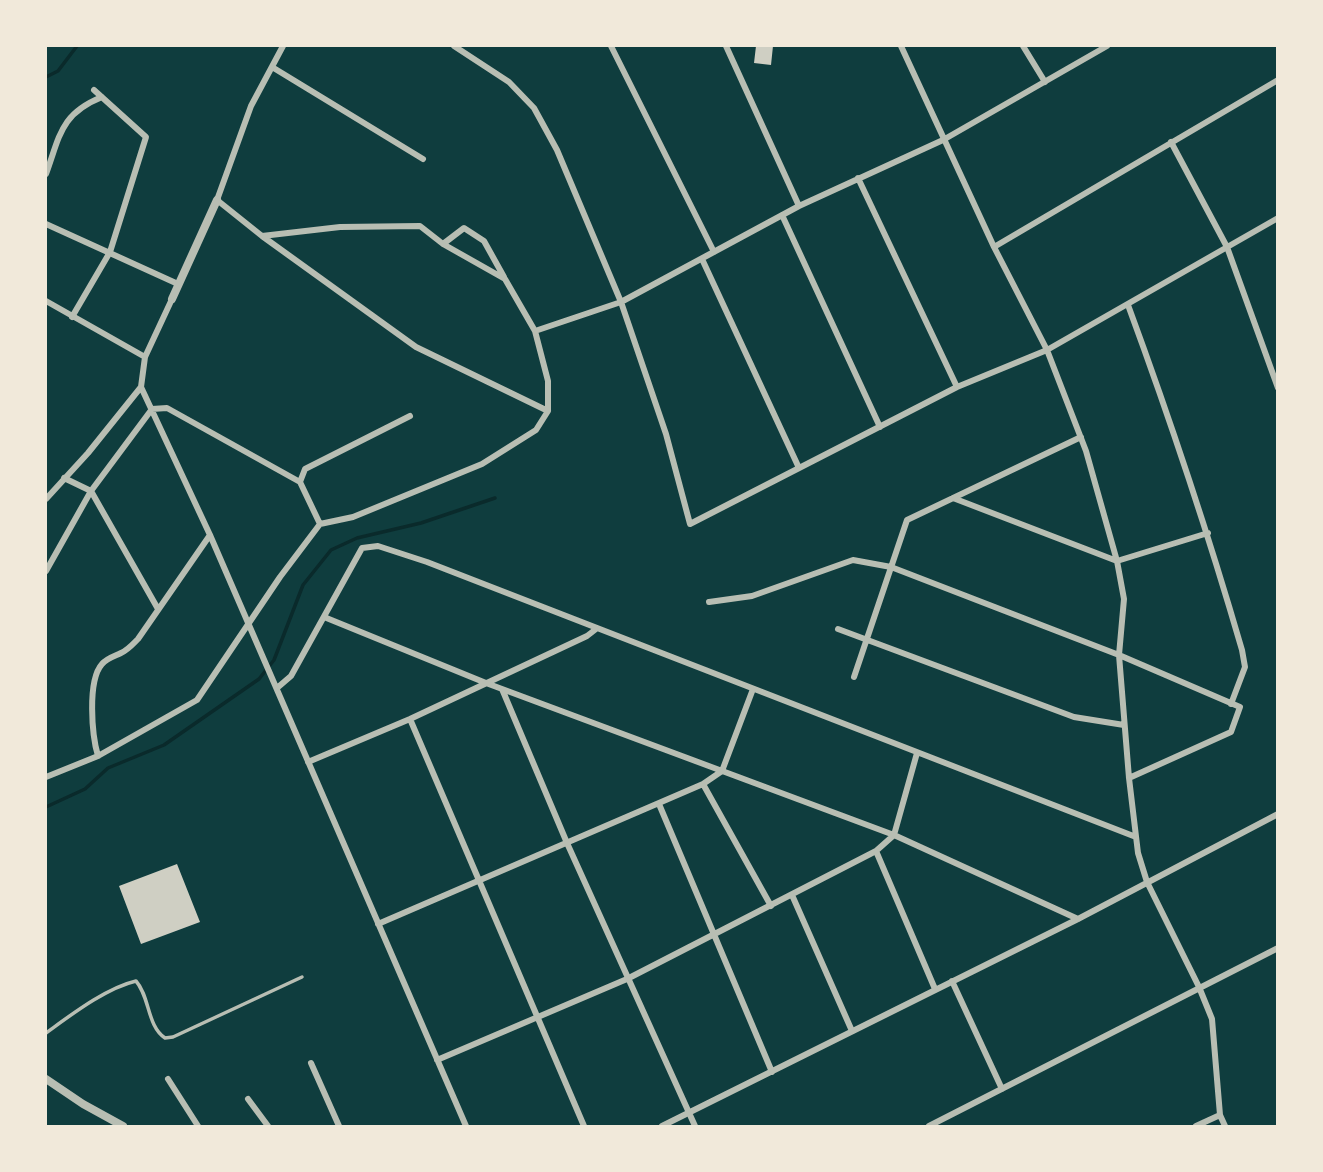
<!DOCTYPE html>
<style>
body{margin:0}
#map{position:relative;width:1323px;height:1172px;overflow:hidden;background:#0f3d3e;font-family:"Fira Sans",sans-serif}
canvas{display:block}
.frame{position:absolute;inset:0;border:47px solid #f1e9da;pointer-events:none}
</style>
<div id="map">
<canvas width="1323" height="1172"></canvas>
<div class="frame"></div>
</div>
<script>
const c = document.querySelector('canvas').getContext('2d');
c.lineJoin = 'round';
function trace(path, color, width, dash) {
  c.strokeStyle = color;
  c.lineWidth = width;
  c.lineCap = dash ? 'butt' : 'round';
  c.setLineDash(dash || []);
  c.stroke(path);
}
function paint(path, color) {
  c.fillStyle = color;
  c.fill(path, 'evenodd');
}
const stream = new Path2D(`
 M46,77L58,71L77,46
 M46,807L85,789L108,768L164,745L259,679L274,660L303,585L331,550L357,538L421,523L495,498`);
const building = new Path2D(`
 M756,46H773L771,65L754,63Z
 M177,864L200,922L141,944L119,886Z`);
const service = new Path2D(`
 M46,1033C71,1015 106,988 136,981C150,997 147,1026 165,1038L173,1037L302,977`);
const minor = new Path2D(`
 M283,46L251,106L217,200L262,236L416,347L548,411
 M454,46L509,82L534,108L557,150L621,302L666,434L690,524L957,387L1047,350L1278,218
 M611,46L714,252
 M726,46L799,206
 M901,46L994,247L1047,350L1086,451L1117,561L1124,599L1119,655L1129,778L1138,853L1147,882L1199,987L1212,1019L1220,1115L1225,1126
 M1023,46L1045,82
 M272,67L423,159
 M1171,142L1227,247L1278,388
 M46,174C60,136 60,114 102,97
 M858,178L957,387
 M782,215L880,427
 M46,224L178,284
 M443,244L464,228L484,241L504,277
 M994,247L1278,80
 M702,259L799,468
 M172,299L145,357L141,387L210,535L466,1126
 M46,301L145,357
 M1128,305C1170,419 1208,533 1242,650L1245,667L1231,704
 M72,317L110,252L146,137L94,90
 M535,331L621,302L799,206L943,140L1107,46
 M64,478L91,491L158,609
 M300,482L305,469L410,416
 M953,498L1117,561L1208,533
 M46,499L88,453L141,387
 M46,571L91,491L152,409L167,408L300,482L320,524
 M709,602L752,596L853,560L891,567L1119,655L1240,707L1231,732L1129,778
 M324,617L486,683L894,835L1078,919
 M838,629L1074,717L1124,725
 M854,677L907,520L1081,437
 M277,688L291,676L362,548L378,546L427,562L1136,837
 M502,689L567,843L695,1126
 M410,719L584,1126
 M98,756C92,736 87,681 102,664C107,658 115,656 121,653C128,650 133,644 138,639L210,535
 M308,762L410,719L587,636L596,629
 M46,777L98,756L197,700L280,577L320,524L353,517L482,464L536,430L548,411V381L535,331L505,279L443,244L420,226L340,227L262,236
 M703,784L771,906
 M659,804L772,1072
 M876,851L935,989
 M792,895L852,1031
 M378,924L703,784L722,771L753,689
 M952,981L1002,1089
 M437,1060L627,979L876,851L894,835L917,753
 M311,1063L339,1126
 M168,1079L198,1126
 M248,1099L268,1126
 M662,1126L1078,919L1278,814
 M929,1126L1278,948
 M1196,1126L1220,1115`);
const tertiary = new Path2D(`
 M172,299L217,200
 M46,1079L83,1104L123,1126`);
trace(stream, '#0a2a2b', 3.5);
paint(building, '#cfcfc3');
trace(service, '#b8beb3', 3.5);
trace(minor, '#b8beb3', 6);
trace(tertiary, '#b8beb3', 8);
</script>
